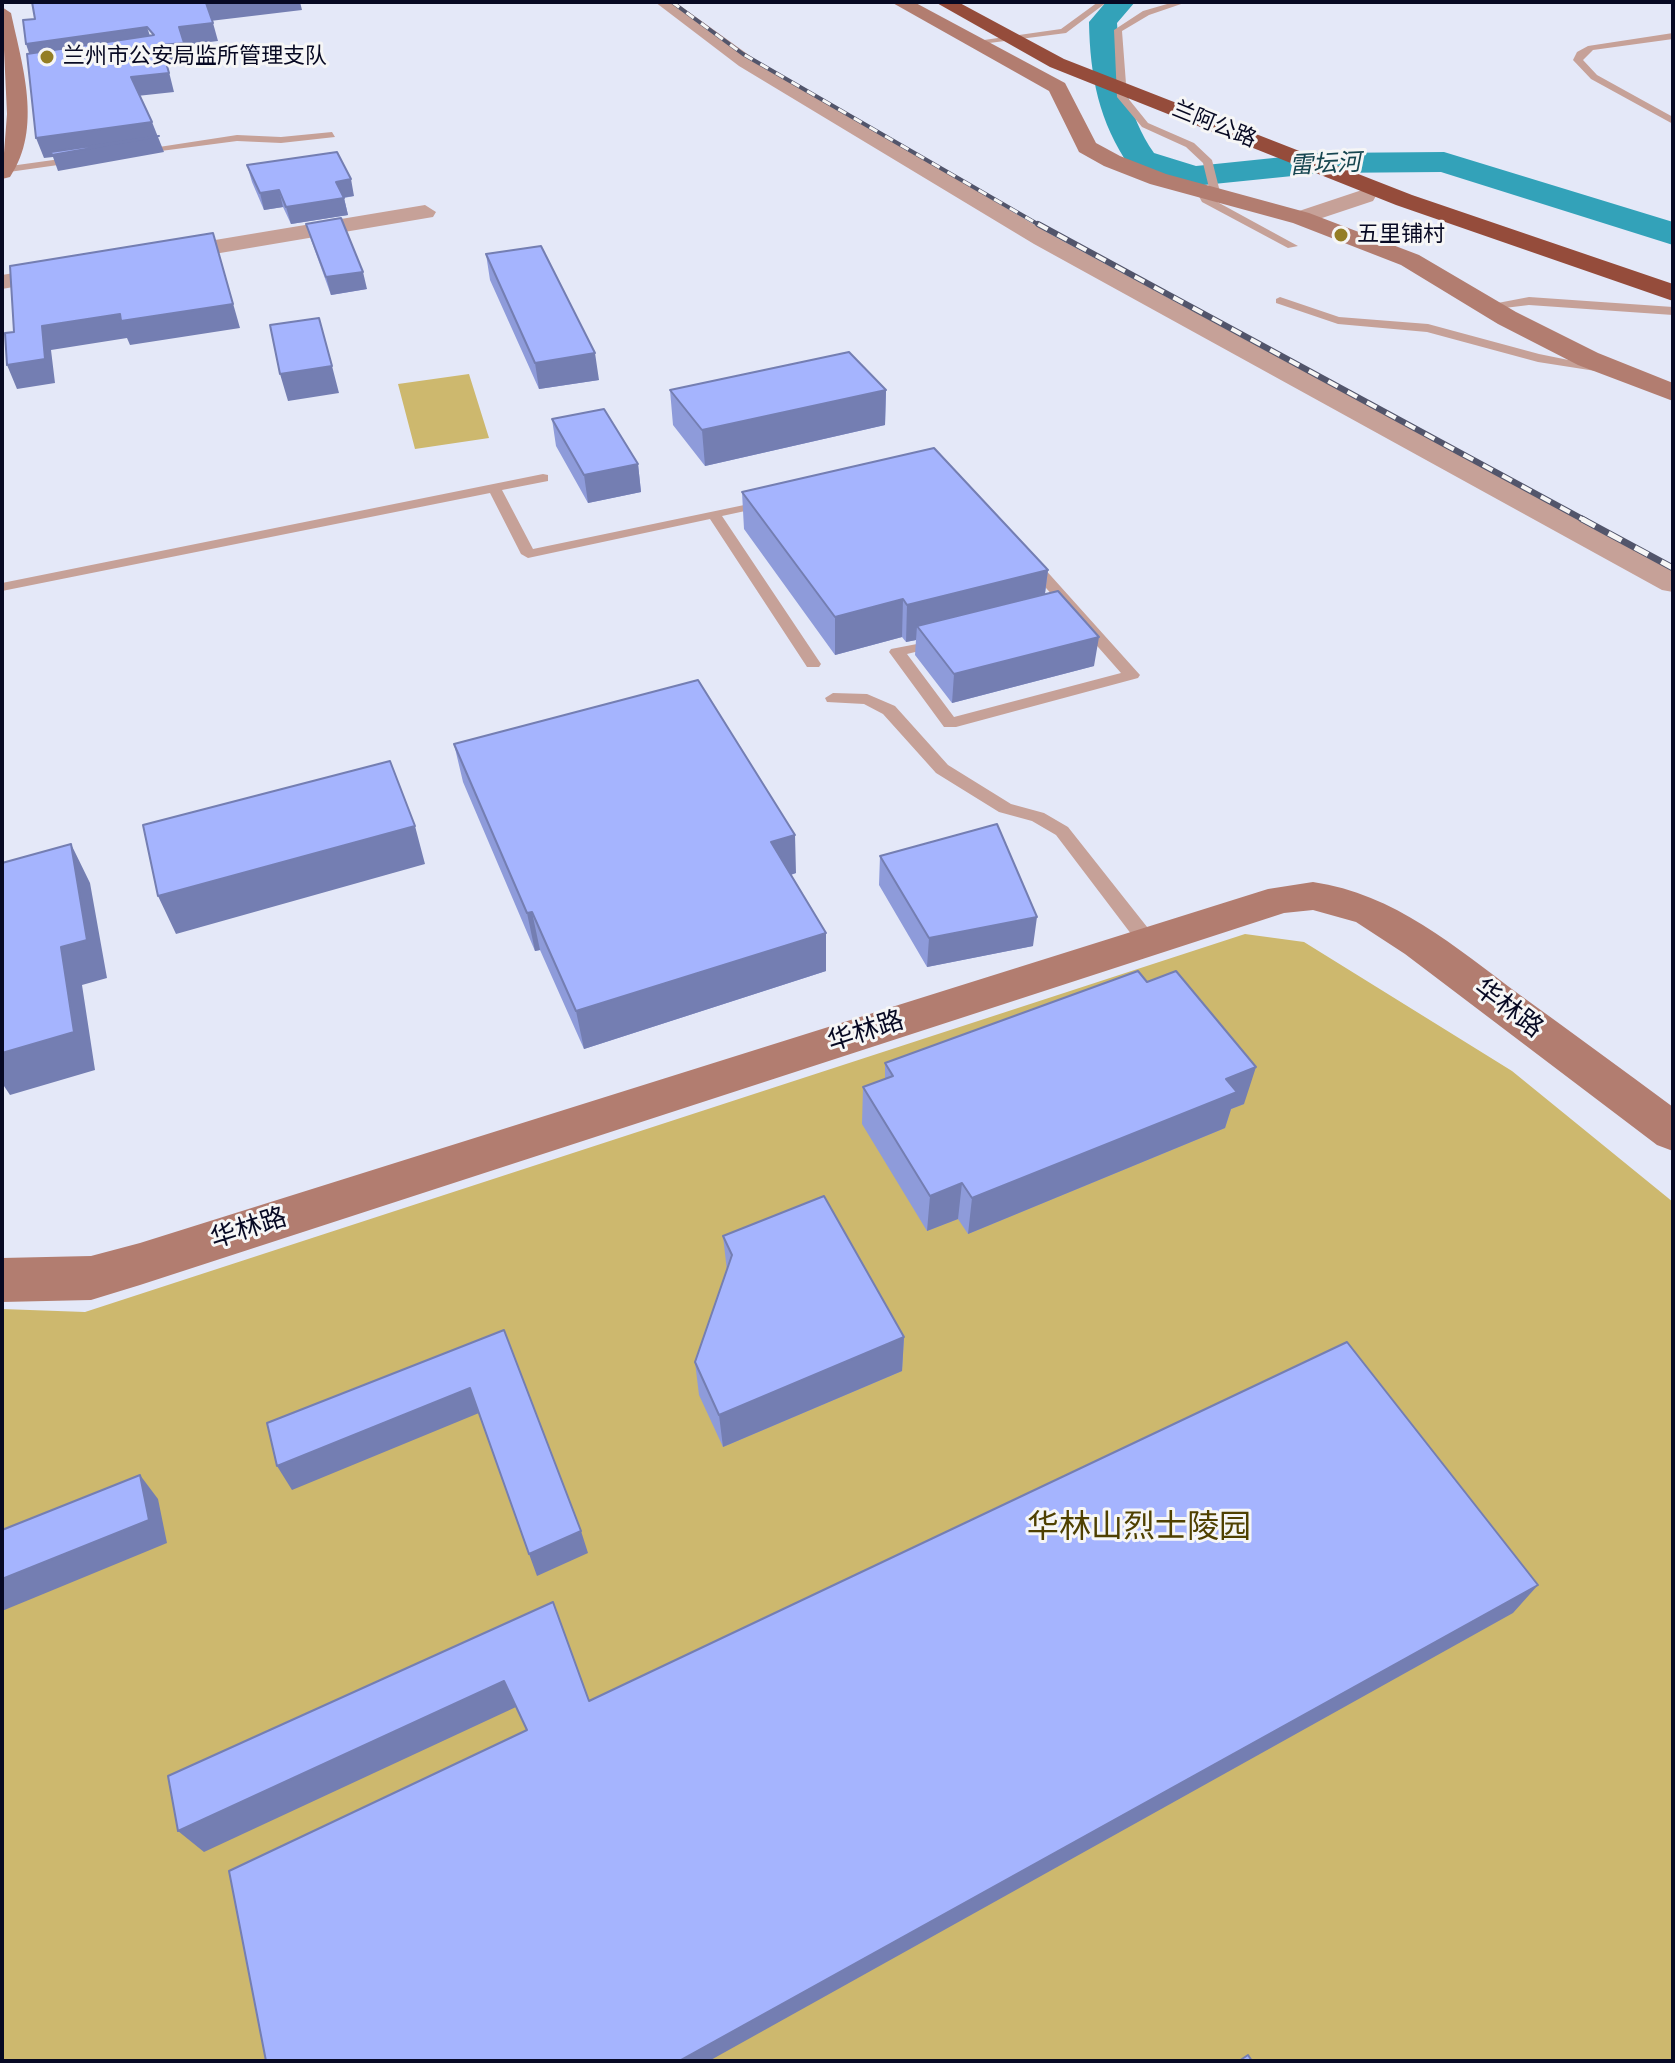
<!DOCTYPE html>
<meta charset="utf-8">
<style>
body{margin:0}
#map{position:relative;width:1675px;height:2063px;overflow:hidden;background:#e4e8f8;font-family:"Space Grotesk",sans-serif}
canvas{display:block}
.frame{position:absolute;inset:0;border:4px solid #070923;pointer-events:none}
</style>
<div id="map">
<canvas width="1675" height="2063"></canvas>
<div class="frame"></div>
</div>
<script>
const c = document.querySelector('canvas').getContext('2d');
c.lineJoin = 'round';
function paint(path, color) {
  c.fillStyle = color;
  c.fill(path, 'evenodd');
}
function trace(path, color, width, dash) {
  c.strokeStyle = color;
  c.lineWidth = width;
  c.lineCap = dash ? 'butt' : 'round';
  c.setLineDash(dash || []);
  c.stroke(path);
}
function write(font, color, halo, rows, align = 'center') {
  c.font = font + ' "Space Grotesk","Noto Sans SC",sans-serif';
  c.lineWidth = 6;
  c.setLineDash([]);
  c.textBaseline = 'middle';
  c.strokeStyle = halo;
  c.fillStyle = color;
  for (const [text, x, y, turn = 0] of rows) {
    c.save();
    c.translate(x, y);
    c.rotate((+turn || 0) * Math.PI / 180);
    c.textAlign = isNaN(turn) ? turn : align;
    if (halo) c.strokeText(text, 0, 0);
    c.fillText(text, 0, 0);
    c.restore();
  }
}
const green = new Path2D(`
 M469,374L489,438L415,449L398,384Z
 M1245,934L1304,942L1512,1071L1673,1202V2061H2V1309L85,1312Z`);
const river = new Path2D(`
 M1106,2H1135L1117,23C1120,70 1127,114 1154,153L1196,166L1322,153L1444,152L1673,222V245L1441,172L1322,173L1194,186L1130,167C1099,122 1090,77 1089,22Z`);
const lane = new Path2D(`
 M1098,2H1107L1066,33L974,45L970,42L1061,29Z
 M1174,2H1187L1149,15L1122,31L1127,97L1148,123L1194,143L1212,160L1220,192L1215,195L1210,192L1203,163L1186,147L1142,127L1117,97L1114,30L1143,11Z
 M1673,33V39L1593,50L1583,60L1597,75L1673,117V124L1591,79L1573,60L1577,52L1588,46Z
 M332,132L335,137L281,143L237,141L138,154L133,151L237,135L281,137Z
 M82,156L86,161L2,173L3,167Z
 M1195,189H1203L1210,198L1298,246L1288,248L1202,202Z
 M1280,297L1339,317L1428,324L1539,354L1608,368L1602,372L1538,362L1427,332L1338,324L1276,303V299Z
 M1529,297L1673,307V315L1529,305L1488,310L1482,306Z
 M543,474L548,475V481L502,490L533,549L773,499V505L722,516L821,664L819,667H807L710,519L528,558L521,554L490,493L2,591V583Z
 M1029,556L1034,557L1140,675L1138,678L956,727H944L889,652L891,649L948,638V644L907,654L954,717L1121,673L1024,563V557Z
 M833,693L867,694L895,706L948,765L1011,804L1044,813L1068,827L1155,937L1157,942L1155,947H1141L1056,835L1032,821L999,812L936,773L883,714L864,704L827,702L825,698Z`);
const street = new Path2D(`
 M655,2H675L753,58L1050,234L1673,570V592L1662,590L1034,244L739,66Z
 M1365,189L1376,196L1373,201L1301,225L1290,218L1293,213Z
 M425,205L436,212L433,217L161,263L149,256L161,249Z
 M68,264L76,266L80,271L76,276L2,289V275Z`);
const secondary = new Path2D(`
 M891,2H914L1065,83L1096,143L1120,156L1166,174L1309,213L1419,255L1516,312L1598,353L1673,383V401L1578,365L1498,324L1401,265L1293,223L1150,184L1104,166L1079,152L1049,91Z
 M2,7L11,13C22,65 43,128 10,177L2,179L7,114Z
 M1313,882C1395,894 1455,947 1520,995C1571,1032 1622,1069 1673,1107V1151L1657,1145L1405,954L1356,922L1313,910L1284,913L140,1285L91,1300L2,1302V1258L91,1256L140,1243L1268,889Z`);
const highway = new Path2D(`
 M935,2H958L1064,59L1412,195L1673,284V301L1396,205L1050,67Z`);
const railFar2 = new Path2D(`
 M672,2L743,54L1041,226`);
const railFar1 = new Path2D(`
 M1038,224L1586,521`);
const rail = new Path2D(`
 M1582,519L1673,568`);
const wall = new Path2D(`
 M247,165L354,196L344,198L348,215L291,224L283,207L264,210L252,182Z
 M306,224L367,289L331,295L311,240Z
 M486,254L599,380L539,389L490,280Z
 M670,390H886L885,425L705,466L673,425Z
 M552,419L638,464L641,492L588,503L556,446Z
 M742,492L1048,570L1045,594L1094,666L952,703L915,655L916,640L906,642L902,637L835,655L744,529Z
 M454,744L796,873L791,875L826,971L584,1049L540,950L535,951L463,782Z
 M880,856L1033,946L927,967L879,885Z
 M885,1063L1244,1104L1231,1109L1225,1128L968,1234L958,1219L927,1231L862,1124L863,1087L885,1079Z
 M723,1236L904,1337L902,1371L723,1447L699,1395L695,1362L727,1271Z`);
const shadedWall = new Path2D(`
 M215,2H300L302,10L210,21L206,3Z
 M213,23L218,41L185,45L189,61L167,64L174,92L137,96L131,77L179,27Z
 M147,27L153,45L32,62L26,44Z
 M152,122L164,152L58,171L53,157L44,158L36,138Z
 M351,179L354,196L340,198L336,182Z
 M279,190L283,207L264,210L260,193Z
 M344,198L348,215L291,224L286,207Z
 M213,233L240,328L130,345L127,338L51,350L55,383L17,389L7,365L42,326Z
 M363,272L367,289L331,295L326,277Z
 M595,353L599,380L539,389L535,363Z
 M332,366L339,393L288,401L280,374Z
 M886,390L885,425L705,466L702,430Z
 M638,464L641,492L588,503L584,475Z
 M1048,570L1043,608L917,626L916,640L906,642L907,605Z
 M903,599L902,637L835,655V617Z
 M1099,637L1094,666L952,703L954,674Z
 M415,826L425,864L176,934L158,896Z
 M795,835L796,873L773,880L771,842Z
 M71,844L90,883L107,978L82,985L95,1070L10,1095L2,1083V1053L61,947Z
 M532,912L540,950L535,951L527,913Z
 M1037,917L1033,946L927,967L929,938Z
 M826,933V971L584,1049L576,1011Z
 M1256,1067L1244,1104L1231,1109L1225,1128L968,1234L972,1198L1226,1079Z
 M962,1183L958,1219L927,1231L930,1196Z
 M904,1337L902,1371L723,1447L719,1415Z
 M470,1388L479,1413L292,1490L277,1466Z
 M140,1475L158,1499L167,1543L2,1611V1579Z
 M581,1531L588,1553L537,1576L529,1554Z
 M1538,1585L1513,1613L709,2061H679Z
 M504,1681L516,1707L204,1852L178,1831Z`);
const building = new Path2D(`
 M32,2H215L206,3L213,23L179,27L184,43L161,45L169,73L131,77L152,122L36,138L27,54L154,35L147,27L26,44L23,20L35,19Z
 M159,136L52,155L51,152Z
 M337,152L351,179L336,182L344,198L286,207L279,190L260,193L247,165Z
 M341,218L363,272L326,277L306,224Z
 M213,233L233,304L121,321L120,314L42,326L45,359L7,365L5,333L14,332L10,266Z
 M541,246L595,353L535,363L486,254Z
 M319,318L332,366L280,374L270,325Z
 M849,352L886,390L702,430L670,390Z
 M604,409L638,464L584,475L552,419Z
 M934,448L1048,570L907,605L903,599L835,617L742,492Z
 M1058,591L1099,637L954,674L917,626Z
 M698,680L795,835L771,842L826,933L576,1011L532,912L527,913L454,744Z
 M390,761L415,826L158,896L143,825Z
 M997,824L1037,917L929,938L880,856Z
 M71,844L87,940L61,947L74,1032L2,1053V863Z
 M1138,971L1147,982L1176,971L1256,1067L1226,1079L1237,1092L972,1198L962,1183L930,1196L863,1087L893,1076L885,1063Z
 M824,1196L904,1337L719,1415L695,1362L732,1255L723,1236Z
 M504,1330L581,1531L529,1554L470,1388L277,1466L267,1423Z
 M1347,1342L1538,1585L679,2061H266L229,1871L527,1730L504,1681L178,1831L168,1776L553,1602L589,1701Z
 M140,1475L149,1520L2,1579V1530Z
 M1248,2055L1252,2061H1239Z`);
const markers = [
 [47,57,8,"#947e25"],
 [1341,235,8,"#947e25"]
];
const farPoinames = [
 ["兰州市公安局监所管理支队",63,57],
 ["五里铺村",1357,235]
];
const farStreetnames = [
 ["兰阿公路",1214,125,22]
];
const farWaternames = [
 ["雷坛河",1325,165,-3]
];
const streetNames = [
 ["华林路",1508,1009,37],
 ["华林路",866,1032,-18],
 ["华林路",249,1229,-18]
];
const nearParknames = [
 ["华林山烈士陵园",1139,1528]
];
paint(green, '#cdb86e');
paint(river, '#33a2b9');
paint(lane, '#c6a198');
paint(street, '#c6a198');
paint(secondary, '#b27d70');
paint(highway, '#954c3b');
trace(railFar2, '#52556b', 4);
trace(railFar1, '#52556b', 6);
trace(rail, '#52556b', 7);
trace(railFar2, '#f6f6f6', 3, [9]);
trace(railFar1, '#f6f6f6', 4, [11]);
trace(rail, '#f6f6f6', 5, [15]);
paint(wall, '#8e9bda');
paint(shadedWall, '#747eb2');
paint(building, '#a5b4fe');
trace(building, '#747eb2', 2);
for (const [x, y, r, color] of markers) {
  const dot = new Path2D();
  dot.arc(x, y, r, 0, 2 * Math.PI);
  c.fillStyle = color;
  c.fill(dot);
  trace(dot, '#f6f6f6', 3);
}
write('22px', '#070923', '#f6f6f6', farPoinames, 'left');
write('22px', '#070923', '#f6f6f6', farStreetnames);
write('italic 24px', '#174650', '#f6f6f6', farWaternames);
write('26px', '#070923', '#f6f6f6', streetNames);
write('32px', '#4f4000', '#f6f6f6', nearParknames);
</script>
